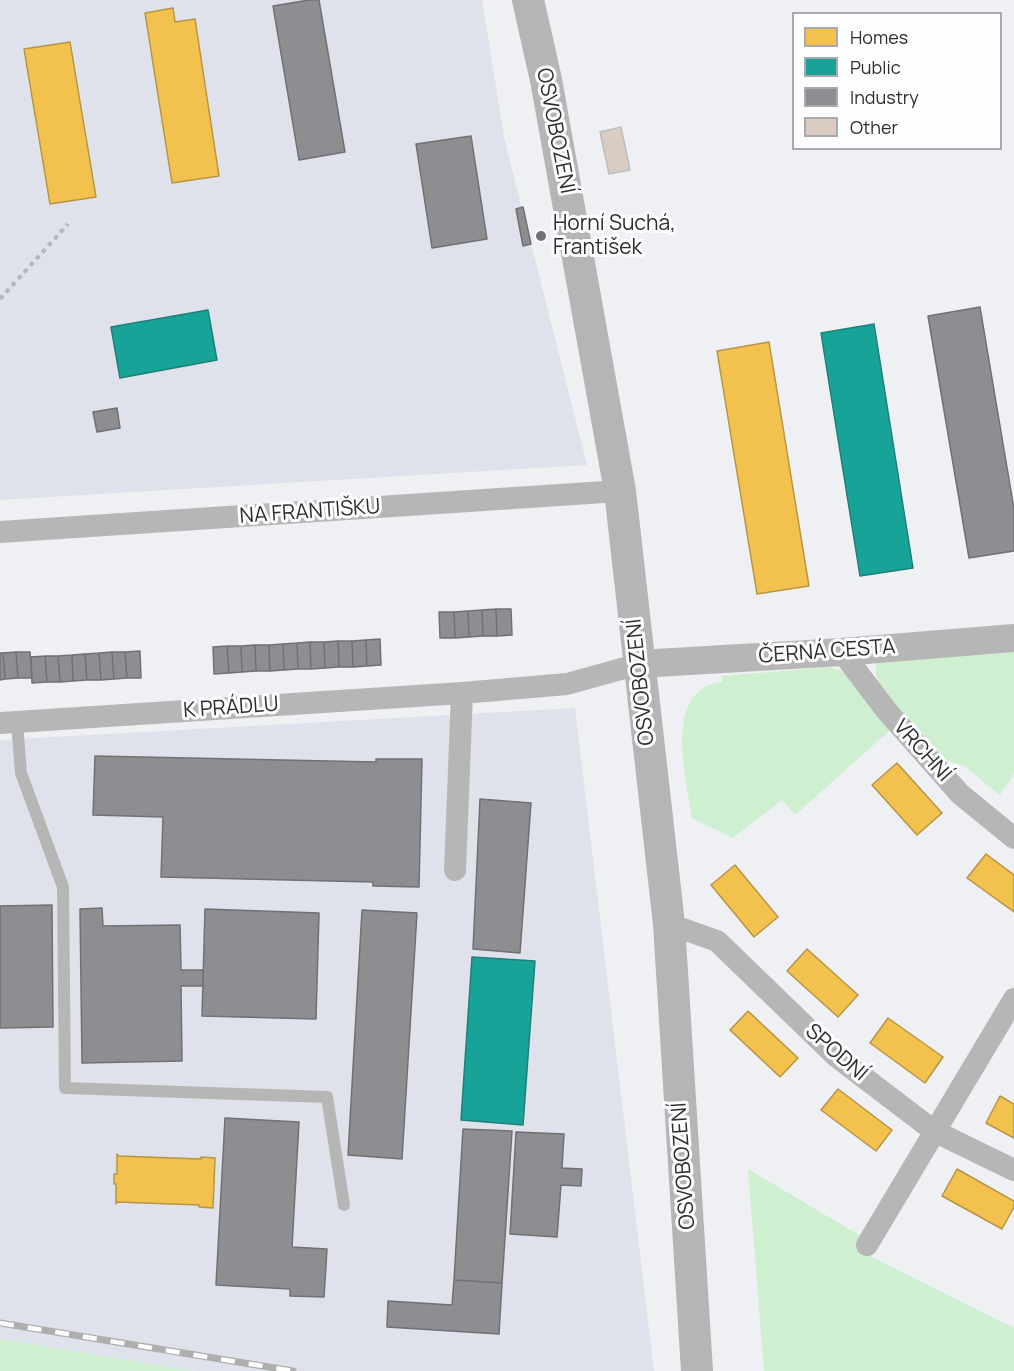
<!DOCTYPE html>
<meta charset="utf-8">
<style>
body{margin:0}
#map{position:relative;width:1014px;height:1371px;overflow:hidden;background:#eff0f4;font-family:Manrope,sans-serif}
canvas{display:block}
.legend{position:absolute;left:792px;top:12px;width:210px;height:138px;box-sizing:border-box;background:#fcfdfe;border:2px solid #aaaaac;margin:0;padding:8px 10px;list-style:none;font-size:18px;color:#2e2e31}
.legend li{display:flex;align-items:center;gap:12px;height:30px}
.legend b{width:30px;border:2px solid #aaaaac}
</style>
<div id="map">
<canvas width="1014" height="1371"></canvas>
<ul class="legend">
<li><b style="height:16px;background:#f2c14e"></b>Homes</li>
<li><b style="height:16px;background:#17a398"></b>Public</li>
<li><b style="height:16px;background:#8d8d92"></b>Industry</li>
<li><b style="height:16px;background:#daccc3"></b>Other</li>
</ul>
</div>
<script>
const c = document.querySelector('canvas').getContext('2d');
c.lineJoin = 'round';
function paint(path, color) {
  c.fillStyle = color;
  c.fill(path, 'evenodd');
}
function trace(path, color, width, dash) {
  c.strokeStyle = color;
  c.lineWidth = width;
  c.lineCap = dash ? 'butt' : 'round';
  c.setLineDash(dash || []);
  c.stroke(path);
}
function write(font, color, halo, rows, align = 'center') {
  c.font = font + ' Manrope,sans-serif';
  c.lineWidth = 6;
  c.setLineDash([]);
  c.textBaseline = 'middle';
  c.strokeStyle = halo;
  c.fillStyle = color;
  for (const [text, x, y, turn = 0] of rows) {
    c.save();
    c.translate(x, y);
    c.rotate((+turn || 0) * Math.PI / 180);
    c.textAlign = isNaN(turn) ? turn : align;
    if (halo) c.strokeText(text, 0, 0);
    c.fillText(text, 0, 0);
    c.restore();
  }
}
const built = new Path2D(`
 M0,0H482L504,137L587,465L0,500Z
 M575,708L654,1371H195L0,1339V740Z`);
const green = new Path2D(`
 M1014,651V774L1000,795L964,766L946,760L880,688L876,674V661Z
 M829,667L842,671L891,728L887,733L795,815L782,800L733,838L692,818C687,779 661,689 722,682V676Z
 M748,1169L859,1235L872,1257L1014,1328V1371H764Z
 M0,1339L195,1371H0Z`);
const homes = new Path2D(`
 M173,8L175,22L195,19L219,176L172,183L145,13Z
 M70,42L96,197L50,204L24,49Z
 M769,342L809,586L757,594L717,351Z
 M897,763L942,813L917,835L872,785Z
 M986,854L1014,875V912L967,878Z
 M735,865L778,917L754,937L711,885Z
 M807,949L858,995L838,1017L787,971Z
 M748,1011L798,1058L780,1077L730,1030Z
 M888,1018L943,1057L925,1083L870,1043Z
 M838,1089L892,1130L876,1151L821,1110Z
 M1000,1096L1014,1104V1138L986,1123Z
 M117,1154L119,1156L201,1159V1157L215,1158L213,1208L199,1207V1205L117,1202L116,1204V1184H114V1174H117Z
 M957,1169L1014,1201V1207L1002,1229L942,1196Z`);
const public = new Path2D(`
 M208,310L217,360L120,378L111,327Z
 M874,324L913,568L860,576L821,333Z
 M472,957L535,961L523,1125L461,1120Z`);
const industry = new Path2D(`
 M309,0H319L345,152L299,160L273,6Z
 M471,136L487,239L432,248L416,144Z
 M523,207L531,244L523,246L516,209Z
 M980,307L1014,509V551L969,558L928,316Z
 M117,408L120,428L97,432L93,412Z
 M496,609L497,636H483L482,610Z
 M496,609H511L512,635L497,636Z
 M482,610L483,636L469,637L468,611Z
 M468,611L469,637L455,638L454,612Z
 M439,612H454L455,638H440Z
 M380,639L381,665L367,666L366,640Z
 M366,640L367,666L353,667L352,641Z
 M338,641L339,667L325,668L324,642Z
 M338,641H352L353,667H339Z
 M310,642L311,669H298L297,643Z
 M310,642H324L325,668L311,669Z
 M297,643L298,669L284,670L283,644Z
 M283,644L284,670L270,671L269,645Z
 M255,645H269L270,671H256Z
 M255,645L256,671L242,672L241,646Z
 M227,646L229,673L214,674L213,647Z
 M227,646H241L242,672L229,673Z
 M140,651L141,678H127L125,652Z
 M16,652H30L32,678H18Z
 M16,652L18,678L5,679L3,653Z
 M112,652H125L127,678L114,679Z
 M112,652L114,679L101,680L99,653Z
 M0,653H3L5,679L0,680Z
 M99,653L101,680H87L85,654Z
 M85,654L87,680L73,681L72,655Z
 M72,655L73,681L60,682L58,656Z
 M45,656L47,682L32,683L31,657Z
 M45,656H58L60,682H47Z
 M95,756L376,762V759H422L419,887L373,886V882L161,877L163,817L93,815Z
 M480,799L531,803L520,953L473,949Z
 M52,905L53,1027L0,1028V906Z
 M102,908L103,926L180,925L181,970H203V986H181L182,1061L82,1063L80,909Z
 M205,909L319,913L316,1019L202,1016Z
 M362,910L417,913L402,1159L348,1155Z
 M225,1118L299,1122L292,1247L327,1249L324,1297L290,1296V1289L216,1285Z
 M463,1129L512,1131L502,1283L454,1280Z
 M516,1132L564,1134L562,1168L582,1169L581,1186L561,1185L557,1237L510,1234Z
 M454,1280L502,1283L499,1334L387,1327L388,1301L452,1305Z`);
const building = new Path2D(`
 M621,127L630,170L609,174L600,132Z`);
const path = new Path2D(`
 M0,299L68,224`);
const service = new Path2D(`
 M17,722L21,773L63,887L65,1088L327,1097L344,1205`);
const minor = new Path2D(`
 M0,532L620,491
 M842,652L886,710L960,794L1014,838
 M0,723L462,693L567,684L639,664
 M455,870L462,693
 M669,924L717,941L837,1057L934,1131L1014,1170
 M867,1245L1014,999`);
const tertiary = new Path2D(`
 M639,664L842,652L1014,638`);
const secondary = new Path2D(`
 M528,0L546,80L620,491L669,924L697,1371`);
const rail = new Path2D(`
 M0,1323L293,1371`);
const markers = [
 [541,236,6,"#727275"]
];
const streetNames = [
 ["OSVOBOZENÍ",555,131,79],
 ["NA FRANTIŠKU",310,512,-4],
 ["ČERNÁ CESTA",827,652,-4],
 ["OSVOBOZENÍ",641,682,-96],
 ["K PRÁDLU",231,708,-4],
 ["VRCHNÍ",922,751,48],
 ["SPODNÍ",836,1053,41],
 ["OSVOBOZENÍ",684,1166,-94]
];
const poiNames = [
 ["Horní Suchá,",553,224],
 ["František",553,248]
];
paint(built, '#dfe2ea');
paint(green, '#cfefd1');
paint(homes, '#f2c14e');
trace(homes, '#b79545', 1.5);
paint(public, '#17a398');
trace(public, '#1e8079', 1.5);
paint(industry, '#8d8d92');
trace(industry, '#707075', 1.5);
paint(building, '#daccc3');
trace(building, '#bebdbe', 1.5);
trace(path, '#b7b7b8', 4, [4.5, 4.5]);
trace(service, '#b7b6b7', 12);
trace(minor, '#b7b6b7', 22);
trace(tertiary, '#b7b6b7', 28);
trace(secondary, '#b6b5b6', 32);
trace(rail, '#aeaeaf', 7);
trace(rail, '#fcfdfe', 4.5, [14]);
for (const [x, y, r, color] of markers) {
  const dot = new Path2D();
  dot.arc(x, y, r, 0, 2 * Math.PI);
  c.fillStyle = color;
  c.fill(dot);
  trace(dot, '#fcfdfe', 2);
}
write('21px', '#2e2e31', '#fcfdfe', streetNames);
write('21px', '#2e2e31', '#fcfdfe', poiNames, 'left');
</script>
